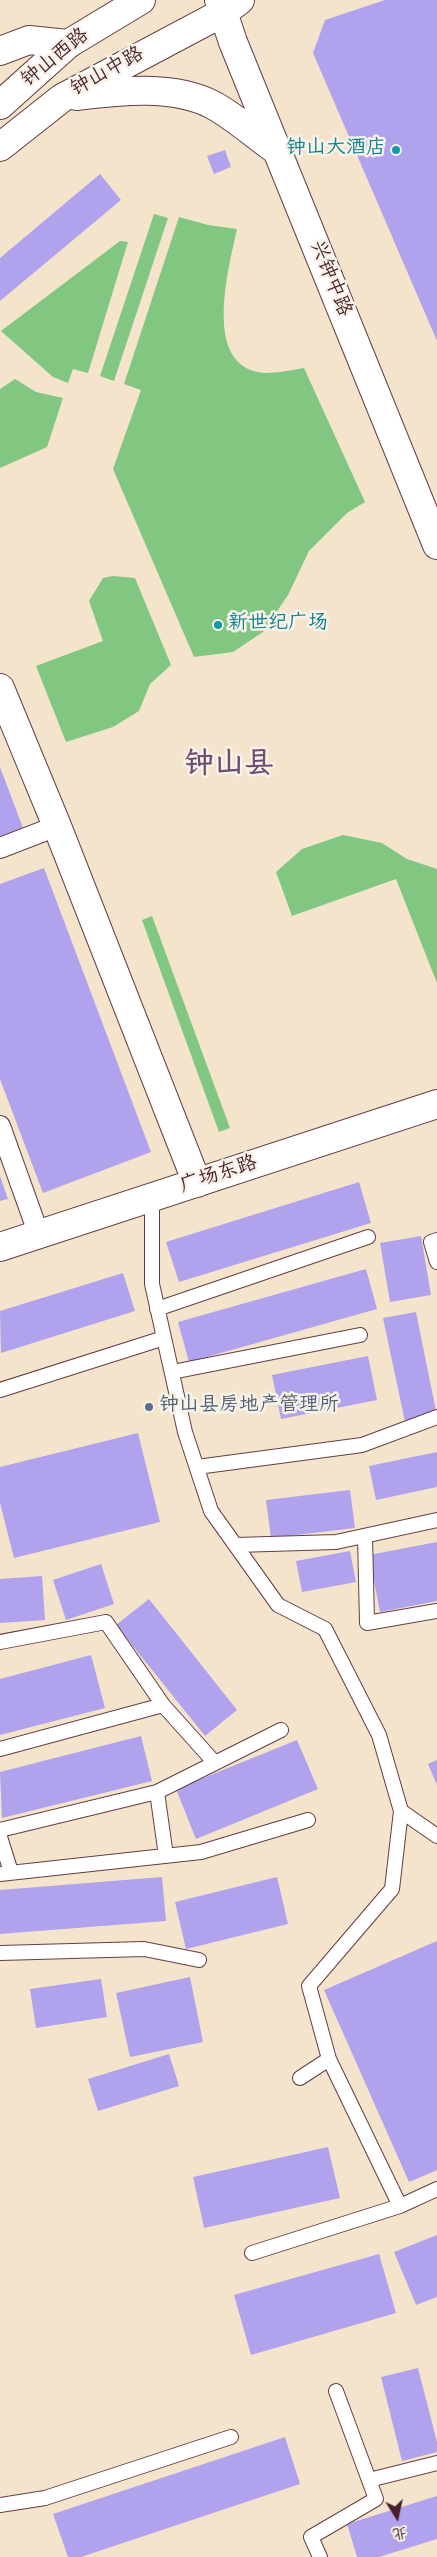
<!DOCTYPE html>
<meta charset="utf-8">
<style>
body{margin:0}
#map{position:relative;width:437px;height:2557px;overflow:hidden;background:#f4e4cc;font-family:"Indie Flower","LXGW WenKai TC",sans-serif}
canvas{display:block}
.north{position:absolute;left:372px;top:2492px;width:50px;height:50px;-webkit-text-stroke:4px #f7f3e8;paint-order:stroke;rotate:170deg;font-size:14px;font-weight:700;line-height:20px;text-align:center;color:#4a1f2b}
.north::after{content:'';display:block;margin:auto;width:18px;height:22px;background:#4a1f2b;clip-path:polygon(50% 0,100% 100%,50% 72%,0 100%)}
</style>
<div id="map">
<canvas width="437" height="2557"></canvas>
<div class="north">北</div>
</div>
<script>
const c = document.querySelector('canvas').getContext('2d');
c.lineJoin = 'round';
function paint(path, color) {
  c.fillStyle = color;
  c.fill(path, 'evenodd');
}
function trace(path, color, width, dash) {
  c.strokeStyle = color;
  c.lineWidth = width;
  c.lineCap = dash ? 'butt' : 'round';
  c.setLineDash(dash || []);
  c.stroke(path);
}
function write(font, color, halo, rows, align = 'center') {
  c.font = font + ' "Indie Flower","LXGW WenKai TC",sans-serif';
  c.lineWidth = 5;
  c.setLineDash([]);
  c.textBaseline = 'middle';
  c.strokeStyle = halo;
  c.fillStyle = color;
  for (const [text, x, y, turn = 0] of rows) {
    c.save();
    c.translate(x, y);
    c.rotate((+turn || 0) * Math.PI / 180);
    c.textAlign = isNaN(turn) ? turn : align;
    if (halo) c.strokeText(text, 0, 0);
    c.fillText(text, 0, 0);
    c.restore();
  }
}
const green = new Path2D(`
 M154,214L168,218L114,381L100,376Z
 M179,217L208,225L237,229C229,267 200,370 266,373C278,373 292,370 304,368L365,502L347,513L309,551L288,595L263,632L233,652L194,657L113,469L141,390L124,384Z
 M120,241L128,242L88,373L73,369L68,383L53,377L1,331Z
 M15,379L36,392L63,398L47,447L0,468V389Z
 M113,576L135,578L171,665L150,684L139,711L113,727L66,742L36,666L103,641L89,601L103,578Z
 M343,835L382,843L407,859L437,869V983L396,879L292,916L276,872L302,849Z
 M152,916L230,1128L219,1132L142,920Z`);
const building = new Path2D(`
 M385,0H437V341L313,53L325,20Z
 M225,150L231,167L214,174L207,156Z
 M100,174L121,200L0,301V258Z
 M0,767L23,828L0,837Z
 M44,868L151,1152L43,1193L0,1079V884Z
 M0,1176L8,1199L0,1201Z
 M359,1182L371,1223L179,1282L166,1242Z
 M421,1236L431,1295L390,1302L380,1243Z
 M366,1269L377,1309L189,1362L178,1322Z
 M123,1273L135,1311L1,1353L0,1311Z
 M416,1312L437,1416L405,1422L383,1318Z
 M368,1356L377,1400L281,1419L272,1375Z
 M138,1433L160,1522L14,1558L0,1503V1467Z
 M437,1452V1487L376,1500L369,1466Z
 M350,1490L355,1528L271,1538L266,1500Z
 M437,1542V1601L380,1612L369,1555Z
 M350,1551L356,1582L302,1592L296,1561Z
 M101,1564L114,1604L66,1620L53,1580Z
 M42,1576L45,1620L0,1623V1579Z
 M149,1599L237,1710L205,1736L116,1625Z
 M91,1655L105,1708L0,1735V1679Z
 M141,1736L152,1781L2,1818L0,1772Z
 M297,1740L318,1789L196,1839L176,1789Z
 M437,1760V1785L428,1764Z
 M162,1877L166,1921L0,1934V1890Z
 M277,1877L288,1924L186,1949L175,1902Z
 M437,1941V2170L409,2182L324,1990Z
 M190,1977L203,2042L130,2057L116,1993Z
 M101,1979L107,2017L36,2028L30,1989Z
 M169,2054L179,2086L98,2111L88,2079Z
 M328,2147L340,2198L204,2228L193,2177Z
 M437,2235V2297L416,2305L394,2252Z
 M379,2254L396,2313L251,2355L234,2295Z
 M418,2368L437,2442V2452L402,2461L381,2377Z
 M285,2437L300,2484L81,2557H68L53,2514Z
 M437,2496V2539L379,2557H357L347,2524Z`);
const service = new Path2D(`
 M152,1198V1284L185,1432L211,1511L278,1605L325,1629L379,1735L401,1811L437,1836
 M437,1240L431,1242L437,1262
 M157,1309L368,1237
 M172,1372L360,1335
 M0,1390L164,1338
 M197,1467L362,1445L437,1417
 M365,1536L367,1623L437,1611
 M236,1545L336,1542L437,1520
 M0,1642L106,1622L163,1705L215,1763
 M0,1749L163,1705
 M0,1830L157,1792
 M0,1837L11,1872
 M166,1856L157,1792L281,1730
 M0,1874L201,1852L308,1820
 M0,1953L144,1949L199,1960
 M329,2059L400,2206
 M300,2078L329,2059L309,1986L392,1889L401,1811
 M252,2253L400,2206L437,2189
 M369,2480L437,2463
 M0,2505L45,2498L231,2437
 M320,2557L311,2537L376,2499L336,2391`);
const pedestrian = new Path2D(`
 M0,848L57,826
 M0,1126L39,1235`);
const minor = new Path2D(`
 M0,51L29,40L68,44`);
const tertiary = new Path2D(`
 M0,688L57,826L197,1183
 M0,1247L437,1104`);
const secondary = new Path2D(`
 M219,0L233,42L437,545
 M76,96C118,91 173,84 213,105C235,117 256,136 276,150
 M0,105L68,44L141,0
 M0,147L62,98L224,12L240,0`);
const markers = [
 [396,150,5,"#0f9aa8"],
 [218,625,5,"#0f9aa8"],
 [149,1407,5,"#5c6f8a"]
];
const streetNames = [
 ["钟山西路",56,59,-39],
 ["钟山中路",108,73,-29],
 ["兴钟中路",329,279,68],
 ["广场东路",219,1176,-18]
];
const cultureNames = [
 ["钟山大酒店",386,150],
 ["新世纪广场",228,625,"left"]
];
const serviceNames = [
 ["钟山县房地产管理所",159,1407]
];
const townNames = [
 ["钟山县",229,767]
];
paint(green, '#81c782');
paint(building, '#b0a2ed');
trace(service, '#643d43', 16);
trace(pedestrian, '#643d43', 22);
trace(minor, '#643d43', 30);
trace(tertiary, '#643d43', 30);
trace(secondary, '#643d43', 30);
trace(service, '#fff', 14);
trace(pedestrian, '#fff', 20);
trace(minor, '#fff', 28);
trace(tertiary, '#fff', 28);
trace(secondary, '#fff', 28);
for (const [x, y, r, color] of markers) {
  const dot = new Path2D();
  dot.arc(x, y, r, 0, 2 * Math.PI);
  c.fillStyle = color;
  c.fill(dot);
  trace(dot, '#f7f3e8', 2);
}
write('20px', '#4a1f2b', '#f7f3e8', streetNames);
write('20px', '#0d838f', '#f7f3e8', cultureNames, 'right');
write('20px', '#4e5e75', '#f7f3e8', serviceNames, 'left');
write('bold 30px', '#6e4d6f', '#f7f3e8', townNames);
</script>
